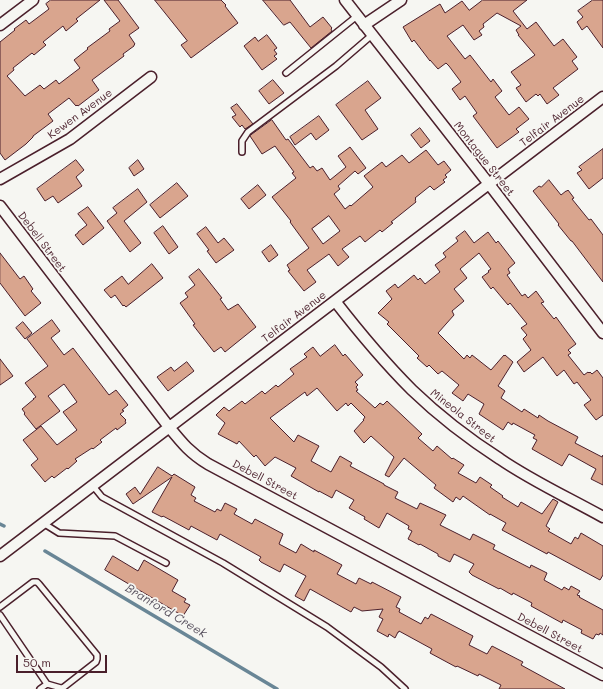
<!DOCTYPE html>
<style>
body{margin:0}
#map{position:relative;width:603px;height:689px;overflow:hidden;background:#f6f6f2;font-family:Mali,sans-serif}
canvas{display:block}
.scale{position:absolute;left:16px;top:655px;width:91px;height:18px;box-sizing:border-box;border:2px solid #4a1f2b;border-top:0;padding-left:5px;font-size:12px;line-height:14px;white-space:nowrap;color:#4a1f2b;-webkit-text-stroke:3px #f6f6f2;paint-order:stroke}
</style>
<div id="map">
<canvas width="603" height="689"></canvas>
<div class="scale">50 m</div>
</div>
<script>
const c = document.querySelector('canvas').getContext('2d');
c.lineJoin = 'round';
function trace(path, color, width, dash) {
  c.strokeStyle = color;
  c.lineWidth = width;
  c.lineCap = dash ? 'butt' : 'round';
  c.setLineDash(dash || []);
  c.stroke(path);
}
function paint(path, color) {
  c.fillStyle = color;
  c.fill(path, 'evenodd');
}
function write(font, color, halo, rows, align = 'center') {
  c.font = font + ' Mali,sans-serif';
  c.lineWidth = 3.5;
  c.setLineDash([]);
  c.textBaseline = 'middle';
  c.strokeStyle = halo;
  c.fillStyle = color;
  for (const [text, x, y, turn = 0] of rows) {
    c.save();
    c.translate(x, y);
    c.rotate((+turn || 0) * Math.PI / 180);
    c.textAlign = isNaN(turn) ? turn : align;
    if (halo) c.strokeText(text, 0, 0);
    c.fillText(text, 0, 0);
    c.restore();
  }
}
const stream = new Path2D(`
 M0,524L4,526
 M45,551L277,689`);
const building = new Path2D(`
 M51,0H100L76,19L78,21L66,31L63,26L43,42L46,45L34,55L32,53L13,68L14,70L7,76L25,96L40,85L44,89L56,80L59,84L80,68L74,60L88,49L87,48L110,31L109,29L120,21L104,0H118L139,28L129,35L135,44L134,45V46L123,54L124,56L92,80L99,90L78,106L77,105L76,106L69,98L48,114L53,121L33,136V137L26,144L5,160L0,153V42L15,30L14,29L26,20L29,24L49,9L46,4Z
 M155,0H221L226,5L225,6L238,23L191,58L181,45L187,41Z
 M263,0H290L310,27L323,17L332,28L331,29L332,31L311,48L290,22L284,25Z
 M483,0H527L513,11L527,29L536,22L554,46L563,39L577,57L572,61L578,69L553,88L559,95L547,104L540,94L538,96L536,94L526,102L516,88L521,85L511,72L535,55L518,35H519L516,30L521,26L497,13L483,24L484,27L479,31L482,35L474,40L463,25L447,36L465,59L470,55L491,82L493,79L502,91L495,97L509,115L519,107L529,119L516,129L519,132L497,148L473,116L477,113L465,96L460,100L452,89L461,82L449,66L446,63L438,69L430,60V61L414,40L412,42L403,27L440,4L445,13L462,1L469,10Z
 M593,0H603V48L587,26L582,30L577,22L583,17L578,11Z
 M267,35L277,48L274,50L277,54L274,56L277,59L262,70L244,46L255,37L258,41Z
 M273,80L284,93L269,104L259,91Z
 M368,81L381,98L365,110L378,129L362,140L336,105Z
 M237,104L253,124L245,129L242,125L240,127L232,117L236,115L231,108Z
 M319,116L329,130L316,140L311,133L295,145L290,137Z
 M272,120L286,140L288,139L310,168L313,166L317,171L322,168L330,180L346,167L338,156L350,147L366,168L358,174L355,171L338,186L340,189L334,194L345,209L350,205L351,206L373,187L364,176L382,162L386,167L402,155L409,163L426,150L438,165L444,161L451,170L445,175L447,177L443,180L445,182L434,190L430,186L415,198L416,199L415,200L416,202L391,222L393,223L382,232L380,230L365,242L360,236L342,249L349,257L338,266L329,254L307,270L316,282L304,291L288,271L290,270L287,265L309,248L290,222L291,221L272,197L296,178L292,173L294,172L275,146L262,154L250,136ZM329,216L340,231L323,244L312,229Z
 M420,128L430,141L421,148L411,135Z
 M603,149V178L589,189L577,173L582,170L579,167Z
 M76,160L84,170L76,177L82,186L58,203L53,196L45,201L37,189Z
 M138,160L144,169L134,176L129,168Z
 M549,180L561,195L566,191H567L568,190L574,198L572,199L589,220L591,219L603,235V282L572,241H571L558,225L559,224L533,191L539,186L541,187Z
 M177,183L188,196L160,218L150,205Z
 M258,185L266,195L249,209L241,199Z
 M138,189L147,202L124,221L141,243L130,252L107,221L117,213L113,208Z
 M88,207L104,228L83,245L75,235L78,233V232L87,225L78,214Z
 M163,226L178,247L169,254L154,233Z
 M206,227L218,243L224,238L234,250L216,263L207,251L209,250L197,234Z
 M465,231L474,243L488,232L496,243L498,241L515,263L508,269L510,273L507,275L522,296L525,294L528,298L536,291L544,302L541,303L554,319L556,317L564,328L576,344L568,350L571,353L568,355L584,375L588,372L589,373L590,372L592,374L597,370L603,378V415L596,420L584,405L591,400L577,382L574,384L564,370L557,376L543,357L524,372L517,362L531,350L523,339L527,335L521,328L527,324L510,303L508,305L493,287L491,289L482,277L489,272L488,271L491,269L479,253L460,269L467,278L454,289L464,301L452,311L454,315L438,333L464,359L467,355L470,358L472,355L491,370L504,355L505,356V355L513,362L498,386L505,391L501,398L522,412L524,409L538,418L539,415L548,421L578,437L575,443L602,457L603,455V485L591,479L596,469L569,454L562,466L532,449L537,440L533,438L535,435L513,423L512,425L508,422L503,430L479,414L484,404L468,394L463,401L452,393L459,385L442,371L438,374L429,365L427,367L417,358L419,356L387,324L389,322L378,313L392,299L386,291L395,284L398,288L414,275L418,280L420,278L425,284L440,272L435,265L446,257L443,253L458,241L456,238Z
 M271,245L278,255L269,262L262,252Z
 M0,253L20,279L24,276L33,289L31,291L41,303L25,316L0,283Z
 M152,264L163,278L126,307L124,305L123,306L115,295L111,298L104,290L122,276L128,284Z
 M199,269L222,298L220,299L228,310L238,304L256,327L225,352L221,347L214,352L193,325L195,324L180,303L188,297L185,293L195,285L189,277Z
 M52,320L60,331L51,338L64,355L73,348L109,395L116,390L128,405L122,410L124,411L120,414L126,420L125,421L126,423L117,430L116,428L100,440L102,442L93,449L92,448L75,459L77,461L68,469L67,468L54,478L52,476L45,482L31,465L38,459L23,440L41,426L57,445L77,430L63,412L77,402L64,384L48,396L60,411L36,429L24,414L25,413L22,409L34,399H33L36,397L25,383L48,366L27,339Z
 M23,322L32,333L25,339L16,328Z
 M335,345L343,356L345,354L363,375L355,382L358,385L356,387L358,390L356,391L375,408L380,403L383,405L387,401L422,434L418,438L433,451L437,446L452,459L453,458L464,465L458,473L476,483L480,477L492,485L490,487L503,496L502,497L518,507L521,502L542,514L553,499L558,502L546,526L550,529L548,531L571,544L575,537L578,539L581,533L603,546V575L600,580L548,552L547,554L502,530L506,523L490,514V515L463,496L460,500L456,497L453,502L434,488L436,485L404,458L389,477L385,475L394,457L371,436L364,443L354,431L364,420H363L365,417L351,403L348,406L346,403L337,411L317,388L307,396L305,392L270,418L294,442L298,435L319,446L311,461L331,472L340,456L352,463L350,466L384,484V485L398,492L395,498L417,509L420,503L446,515L440,525L470,540L473,534L495,545L493,549L530,568L531,565L547,573L544,580L562,590L564,587L569,590L571,586L580,591L577,595L580,596L579,597L603,610V635L600,633L599,635L596,634L593,639L581,633L582,630L563,620L562,623L531,606L532,603L513,593L512,595L500,588L499,589L472,575L469,572L474,564L454,554L450,562L438,556V554L420,544L419,545L408,539L412,531L408,529L409,526L387,513L379,528L364,519L365,517L349,508L354,500L336,490L332,498L319,491V492L291,476L296,468L275,457L265,466L256,455L254,457L239,441L237,444L218,434L225,423L216,415L224,407L229,411L242,401L245,404L262,391L265,394L276,385L278,387L294,374L290,369L307,357L304,354L313,347L320,356Z
 M0,359L13,376L0,385Z
 M187,362L194,371L168,391L157,377L171,367L174,371Z
 M158,467L172,476L174,474L195,487L191,495L196,498L194,501L215,512L217,509L221,511L225,503L237,509L234,514L252,524L255,519L283,534L279,544L296,553L301,544L314,552V550L342,565L337,574L356,584L359,578L371,584L372,582L401,597L396,607L400,609L399,612L421,624L425,617L428,619L431,614L473,636L469,645L487,654L492,646L523,662L521,665L565,689H499L501,685L479,674L478,676L457,666L456,667L430,653L432,649L399,631V632H398L395,638L389,634L388,637L377,631L383,619L379,617L383,609L362,611L354,607L351,612L310,589L304,601L295,596L306,576L284,564L280,572L261,562L259,560L261,557L220,534L217,540L191,526L189,530L163,516L162,517L152,512L172,477L133,504L126,494L135,487L140,494Z
 M113,556L138,571L144,560L178,580L172,591L186,599L184,602L190,605L183,616L105,570Z`);
const lane = new Path2D(`
 M286,73L357,16
 M242,152V141L248,132L336,66L372,35
 M93,486L102,497L223,563L327,627L381,667L405,689
 M43,523L59,533L115,536L166,563
 M0,607L33,582H37L39,584L97,655V659L96,662L64,687L61,688L47,684L0,615
 M40,689L47,684`);
const street = new Path2D(`
 M345,0L489,184L603,333
 M0,25L33,0
 M364,25L401,0
 M0,179L70,139L151,77
 M0,206L169,427C182,443 190,453 208,464L603,675
 M335,301C359,332 384,362 412,390C439,416 469,439 500,459C532,481 569,498 603,517
 M0,556L603,97`);
const streetNames = [
 ["Kewen Avenue",80,114,-36],
 ["Telfair Avenue",552,121,-37],
 ["Montague Street",484,159,52],
 ["Debell Street",42,242,53],
 ["Telfair Avenue",294,317,-37],
 ["Mineola Street",463,416,38],
 ["Debell Street",265,480,28],
 ["Debell Street",550,633,28]
];
const waterNames = [
 ["Branford Creek",166,611,31]
];
trace(stream, '#698696', 3.5);
paint(building, '#d9a58e');
trace(building, '#4a1f2b', 1);
trace(lane, '#4a1f2b', 8);
trace(street, '#4a1f2b', 13);
trace(lane, '#f6f6f2', 5);
trace(street, '#f6f6f2', 10);
write('11px', '#4a1f2b', '#f6f6f2', streetNames);
write('italic 12px', '#5a5360', '#f6f6f2', waterNames);
</script>
